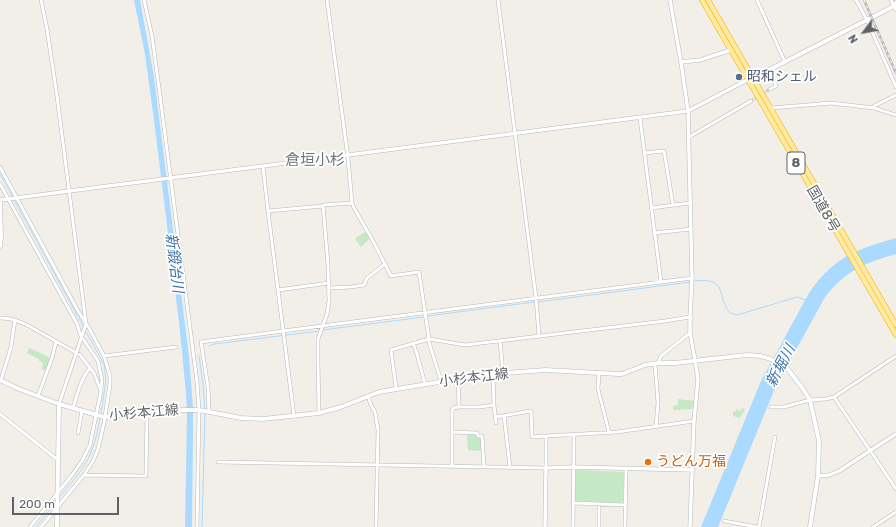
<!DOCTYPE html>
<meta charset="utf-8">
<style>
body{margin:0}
#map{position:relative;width:896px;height:527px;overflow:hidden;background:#f1efe8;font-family:Rubik,sans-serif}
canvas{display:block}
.north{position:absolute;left:844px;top:12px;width:40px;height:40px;-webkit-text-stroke:3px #fff;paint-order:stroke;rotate:238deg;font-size:11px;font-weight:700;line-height:16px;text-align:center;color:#5f6368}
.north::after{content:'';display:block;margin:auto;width:14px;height:18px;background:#5f6368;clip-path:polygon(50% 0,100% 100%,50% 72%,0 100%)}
.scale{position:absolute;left:12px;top:497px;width:107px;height:18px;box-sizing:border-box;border:2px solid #5f6368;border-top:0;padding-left:5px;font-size:12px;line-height:14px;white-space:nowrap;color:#5f6368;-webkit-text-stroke:3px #fff;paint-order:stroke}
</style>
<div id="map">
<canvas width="896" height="527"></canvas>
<div class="north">N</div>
<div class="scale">200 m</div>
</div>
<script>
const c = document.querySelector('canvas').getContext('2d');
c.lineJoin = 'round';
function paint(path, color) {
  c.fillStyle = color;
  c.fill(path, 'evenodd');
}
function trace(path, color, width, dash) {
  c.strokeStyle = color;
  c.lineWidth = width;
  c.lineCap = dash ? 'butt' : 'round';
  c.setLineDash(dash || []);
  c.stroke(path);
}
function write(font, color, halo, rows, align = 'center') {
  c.font = font + ' Rubik,"Noto Sans JP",sans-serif';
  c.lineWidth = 3.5;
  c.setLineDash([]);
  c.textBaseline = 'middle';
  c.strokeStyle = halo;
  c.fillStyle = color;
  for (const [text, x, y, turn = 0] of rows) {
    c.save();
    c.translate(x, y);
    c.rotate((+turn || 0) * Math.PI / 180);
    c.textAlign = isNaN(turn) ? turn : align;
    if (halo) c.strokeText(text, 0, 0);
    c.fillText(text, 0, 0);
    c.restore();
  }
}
const green = new Path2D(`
 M366,232L370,238L361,247L355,238Z
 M29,348L47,356L49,359L46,371L42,369L43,363L39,361V359L27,353Z
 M678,399L694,401L692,409L673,410V406L678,405Z
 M742,408L745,409L740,418L733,416V412L736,411V409L741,411Z
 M476,434L477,437H481L482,451L468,450L467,435Z
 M577,470L624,472L623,501L620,503L577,501L575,500L576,471Z`);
const water = new Path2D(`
 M134,0H140L154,77L189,357L193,407V436L192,527H185L187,414L186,393L179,322L154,120L145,54Z
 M896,238V254C865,263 846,270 825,297L775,388L718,527H701L761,381L809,293C834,257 855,250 896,238Z`);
const stream = new Path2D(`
 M0,174L84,328
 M693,281C729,277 715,294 730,313L737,315L797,297L806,300
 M538,302L690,282
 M427,316L535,302
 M85,330L104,364L106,380L101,414
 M322,330L424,317
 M209,346L214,344L319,331
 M199,356L203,385L205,409
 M59,498C69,485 82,472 89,457C95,444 98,431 100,417
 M36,527L56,502
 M202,527L205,412`);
const minorTunnel = new Path2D(`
 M751,101L770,89`);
const minor = new Path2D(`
 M41,0L47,29L57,96L86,324L59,404
 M144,0L152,36L159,88L197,382L199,410L197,527
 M327,0L348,158L352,203L354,208L373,241L391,276L419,272L429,339
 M498,0L536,298L539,336
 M757,0L785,62
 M856,0L867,20L896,87
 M891,0L896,10
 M770,70L776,86L770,89
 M771,108L831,103L874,108L896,115
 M874,108V106L896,95
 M640,118L661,282
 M689,137L751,101
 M644,153L664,151L673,205
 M0,167L78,311L89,328L104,356L110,376V384L104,423L98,449L93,461L84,475L41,527
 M263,167L268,211L323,206
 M0,184L77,324L81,336L98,361L102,380L101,389
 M651,208L690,203
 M268,211L294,416
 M654,233L691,229
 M329,288L351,287L364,285L367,278L385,264
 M278,290L329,283
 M0,318C12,318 18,321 29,326L80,355L94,373L101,391L90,445L82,461L72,475L30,527
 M428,339L441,381
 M500,341L503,373
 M413,343L417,354L425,384
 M104,356L176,347
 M658,363L661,356L690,333
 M655,364L658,403L656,426
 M599,373L598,389L609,432
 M1,380L11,347L15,320
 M396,388L391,350L429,339L465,345L665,321L690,317
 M38,396L52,358L56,342
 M368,396L371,405L375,412L378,430L376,527
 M834,397L896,489
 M494,405L496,423
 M459,407H480L494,405L493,374
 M771,407H784L810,400L826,399L834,397L896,356
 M73,408C77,395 81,378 90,368
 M209,412L208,387L201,342L283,331L692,278
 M319,413L318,362V339L327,314L329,301L328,265L323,205L352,203
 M0,414L58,460
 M504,416L510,467
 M496,417L531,411L532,437L546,436
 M452,432L477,433L478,436H482L484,467
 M78,433L82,411
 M218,462L546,468V436L617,432L694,421
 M452,466V411L453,408L459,407L458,379
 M84,475L146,476L147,412
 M573,503L625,505
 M724,521L757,527
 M573,527L574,435
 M599,527V504
 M625,527L626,469
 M759,527L775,437
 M873,527L896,512`);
const tertiary = new Path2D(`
 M670,0L681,62L688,111L692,278L690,317V333L695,360L698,379L694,421L690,527
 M681,62L700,60L731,50
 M0,200L688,111L749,79
 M818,476L829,475L839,471L896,434
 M545,527L546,468L573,467L693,470`);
const secondary = new Path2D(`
 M753,78L867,20L894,6L896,3
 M0,203L1,236L0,246
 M0,380L19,389L59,404L104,417L147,412L184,410H199L241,418L263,419L319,413L341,407L379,392L469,377L493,374L545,370L618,374H622L645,365L658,363H675L747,355L760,356L768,358L779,363L787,368L803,389L810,400L819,441L818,476L814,501L810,527
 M57,527L59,404`);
const trunk = new Path2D(`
 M702,0L896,335
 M708,0L896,325`);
const rail = new Path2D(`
 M864,0L896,73`);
const markers = [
 [739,77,4,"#5c6f8a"],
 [648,462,4,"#e8710a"]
];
const shields = [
 [796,163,18]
];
const shieldNames = [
 ["8",796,163]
];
const serviceNames = [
 ["昭和シェル",747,77]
];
const streetNames = [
 ["国道8号",823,209,60],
 ["小杉本江線",474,378,-7],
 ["小杉本江線",144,413,-5]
];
const foodNames = [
 ["うどん万福",656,462]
];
const neighbourhoodNames = [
 ["倉垣小杉",315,161]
];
const waterNames = [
 ["新鍛冶川",174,263,83],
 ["新堀川",781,366,-62]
];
paint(green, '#c5e8c5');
paint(water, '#aadaff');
trace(stream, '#aadaff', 1);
trace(minorTunnel, '#ccccc8', 3, [3, 1.5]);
trace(minor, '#b5b8bc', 4);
trace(tertiary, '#b5b8bc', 4.5);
trace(secondary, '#b6babf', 5);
trace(trunk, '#f9ab00', 5.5);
trace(minor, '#fff', 3);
trace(tertiary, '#fff', 3.5);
trace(secondary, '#fff', 4);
trace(trunk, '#feeaa1', 4.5);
trace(rail, '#b6b7b8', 2.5);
trace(rail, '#fff', 1, [3]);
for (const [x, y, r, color] of markers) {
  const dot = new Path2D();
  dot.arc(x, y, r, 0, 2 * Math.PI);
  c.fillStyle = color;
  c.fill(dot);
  trace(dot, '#fff', 1.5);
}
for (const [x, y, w] of shields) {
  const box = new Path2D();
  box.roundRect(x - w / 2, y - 11, w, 22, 3);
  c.fillStyle = '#fff';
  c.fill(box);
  trace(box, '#5f6368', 1);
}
write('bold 13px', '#5f6368', null, shieldNames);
write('14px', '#4e5e75', '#fff', serviceNames, 'left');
write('14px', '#5f6368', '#fff', streetNames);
write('14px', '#c56008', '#fff', foodNames, 'left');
write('15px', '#70757a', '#fff', neighbourhoodNames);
write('italic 15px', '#4174aa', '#fff', waterNames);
</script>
